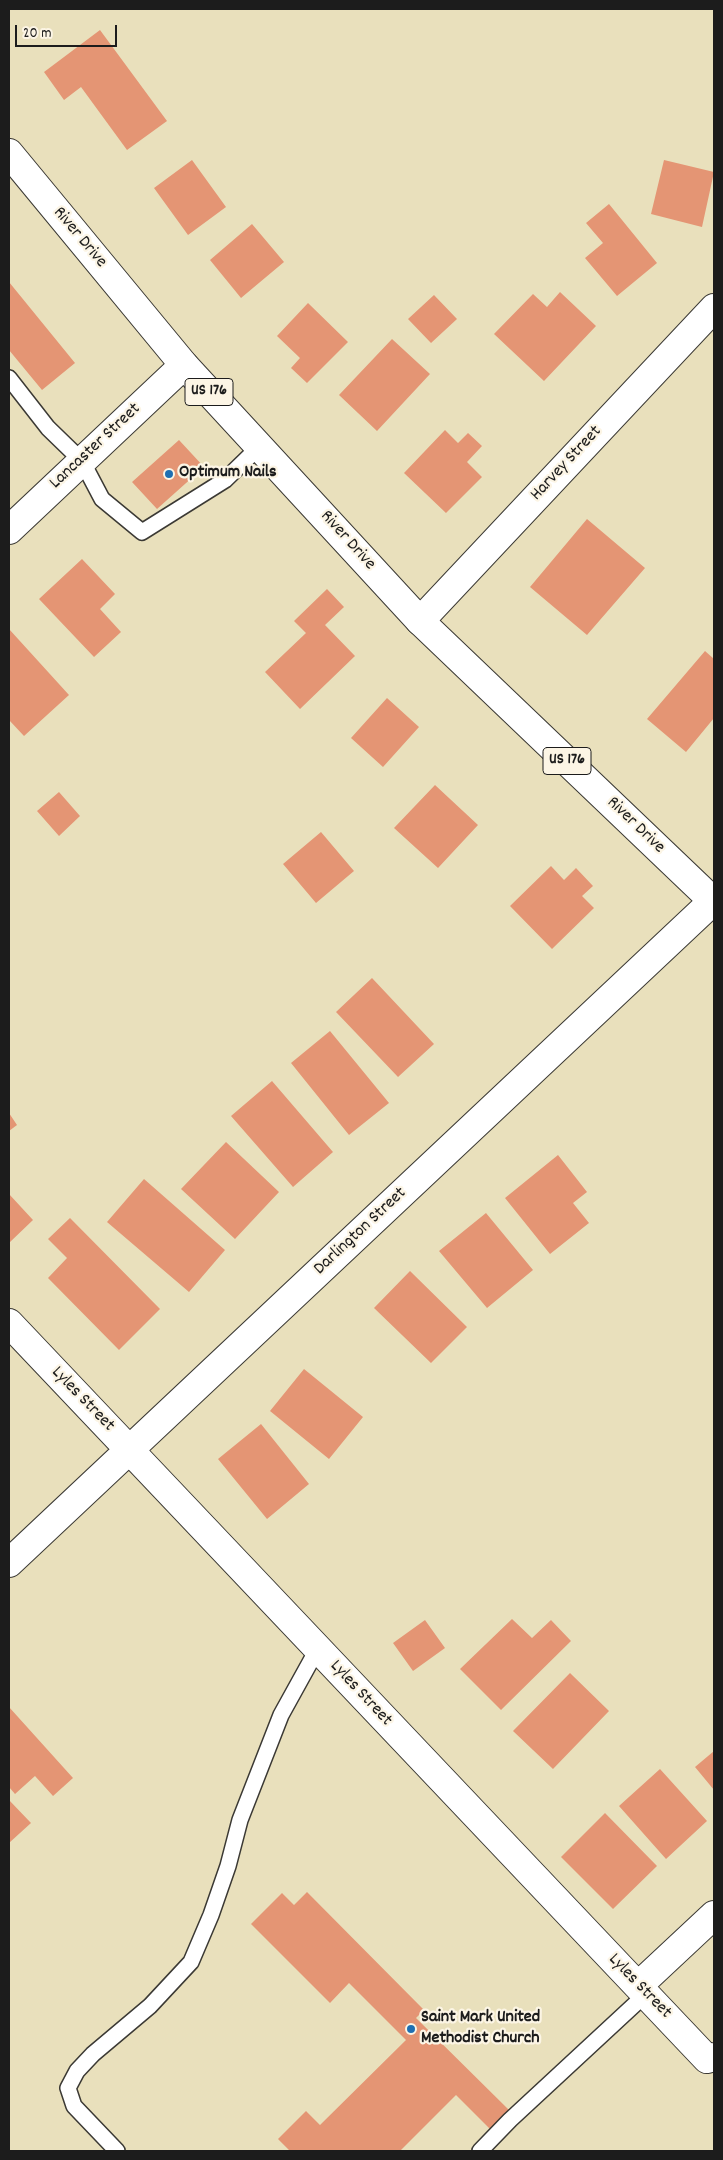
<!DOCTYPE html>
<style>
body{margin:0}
#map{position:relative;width:723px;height:2160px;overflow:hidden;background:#e9e0bc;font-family:Dekko,sans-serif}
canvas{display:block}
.frame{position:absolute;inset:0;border:10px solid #1c1c1c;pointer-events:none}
.scale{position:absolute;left:15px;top:25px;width:102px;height:22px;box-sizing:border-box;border:2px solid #1c1c1c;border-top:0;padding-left:6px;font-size:15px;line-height:18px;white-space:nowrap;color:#1c1c1c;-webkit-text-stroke:4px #fcf5e5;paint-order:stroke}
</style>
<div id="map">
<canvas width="723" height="2160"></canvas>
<div class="frame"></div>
<div class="scale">20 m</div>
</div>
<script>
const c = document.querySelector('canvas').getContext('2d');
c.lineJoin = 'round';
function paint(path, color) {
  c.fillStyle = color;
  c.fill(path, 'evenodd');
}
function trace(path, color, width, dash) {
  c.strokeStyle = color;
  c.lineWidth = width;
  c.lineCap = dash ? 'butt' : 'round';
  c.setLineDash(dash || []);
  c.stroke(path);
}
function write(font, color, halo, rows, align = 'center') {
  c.font = font + ' Dekko,sans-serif';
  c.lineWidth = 4.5;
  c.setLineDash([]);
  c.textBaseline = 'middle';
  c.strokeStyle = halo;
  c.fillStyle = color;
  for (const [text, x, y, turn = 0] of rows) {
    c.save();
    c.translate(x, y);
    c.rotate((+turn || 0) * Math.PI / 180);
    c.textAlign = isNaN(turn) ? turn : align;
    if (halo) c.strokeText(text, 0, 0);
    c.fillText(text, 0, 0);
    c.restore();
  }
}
const building = new Path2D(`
 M100,30L167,121L127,150L81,87L64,100L44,72Z
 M192,160L226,207L188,235L154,188Z
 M664,160L714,172L702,227L651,214Z
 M609,204L657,263L617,296L585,258L603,243L586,223Z
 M252,224L284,262L241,298L210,260Z
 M9,282L75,363L42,390L9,350Z
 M560,292L596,326L544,381L494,334L533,294L547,307Z
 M434,295L457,319L431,343L408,319Z
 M308,303L348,342L307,383L291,368L300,358L277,336Z
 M392,339L430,374L377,431L339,395Z
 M445,430L458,443L468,433L482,446L467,462L482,477L446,513L404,473Z
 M179,440L204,467L157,509L132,482Z
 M587,519L645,568L587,635L530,587Z
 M82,559L115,594L100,609L121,632L94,657L39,599Z
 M327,589L344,607L325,625L355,656L300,709L265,672L306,633L294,621Z
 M9,629L69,695L24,736L9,720Z
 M705,651L714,659V718L686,752L647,719Z
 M387,698L419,727L383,767L351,738Z
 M435,785L478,825L438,868L394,828Z
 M59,792L80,816L59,836L37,811Z
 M321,832L354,871L316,903L283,864Z
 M551,866L564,880L576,868L593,886L582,896L594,908L552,949L510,906Z
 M372,978L434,1044L398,1077L336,1012Z
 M330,1031L389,1103L349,1135L291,1063Z
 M272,1081L333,1152L293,1187L231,1116Z
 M9,1113L17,1125L9,1131Z
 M226,1142L279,1192L235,1239L181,1189Z
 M558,1155L587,1192L573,1203L589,1223L550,1254L505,1198Z
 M144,1179L225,1250L189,1292L107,1222Z
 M9,1194L33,1220L9,1243Z
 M486,1213L533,1270L487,1308L439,1251Z
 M70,1218L160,1309L119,1350L48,1278L67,1258L48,1239Z
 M410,1271L467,1327L431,1363L374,1308Z
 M304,1369L363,1417L329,1459L270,1411Z
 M261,1424L309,1484L267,1519L218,1459Z
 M512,1619L532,1638L551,1620L571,1641L501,1710L460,1669Z
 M425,1620L445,1648L413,1671L393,1643Z
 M570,1673L609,1711L553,1769L513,1731Z
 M9,1707L73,1778L53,1796L35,1776L15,1794L9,1787Z
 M714,1751V1790L695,1767Z
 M660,1769L707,1821L666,1859L619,1806Z
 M9,1800L31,1823L9,1843Z
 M605,1813L657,1866L613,1909L561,1857Z
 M307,1892L424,2010L416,2018L509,2110L490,2129L456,2095L400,2151H290L278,2139L306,2111L320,2125L406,2040L349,1983L330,2003L251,1924L282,1893L294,1905Z`);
const lane = new Path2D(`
 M9,378L48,428L82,461L102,499L142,532L225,480L260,446
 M117,2151L74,2106L68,2088L77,2071L93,2054L150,2006L191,1962L211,1915L228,1866L240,1820L281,1715L318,1648
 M480,2151L510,2120L646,1994`);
const street = new Path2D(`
 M9,530L184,365
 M420,621L714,308
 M9,1323L707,2059L714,2057
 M9,1563L713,901
 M638,1986L714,1915`);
const primary = new Path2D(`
 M9,153L184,365L420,621L714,902`);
const markers = [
 [169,474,5,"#1f6fb2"],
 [411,2029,5,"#1f6fb2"]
];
const shields = [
 [209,392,48],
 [567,761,48]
];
const shieldNames = [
 ["US 176",209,392],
 ["US 176",567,761]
];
const streetNames = [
 ["River Drive",79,238,50],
 ["Lancaster Street",96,447,-43],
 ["Harvey Street",567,464,-47],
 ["River Drive",347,541,48],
 ["River Drive",635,826,44],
 ["Darlington Street",361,1232,-43],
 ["Lyles Street",82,1400,46],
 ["Lyles Street",360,1694,47],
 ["Lyles Street",639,1987,46]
];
const poiNames = [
 ["Optimum Nails",179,474],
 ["Saint Mark United",421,2019],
 ["Methodist Church",421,2040]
];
paint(building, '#e49574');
trace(lane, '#3b3934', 18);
trace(street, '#3b3934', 30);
trace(primary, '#3b3934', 30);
trace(lane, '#fff', 15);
trace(street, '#fff', 28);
trace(primary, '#fff', 28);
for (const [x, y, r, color] of markers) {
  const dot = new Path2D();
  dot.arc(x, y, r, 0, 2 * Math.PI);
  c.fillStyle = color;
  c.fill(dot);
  trace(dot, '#fcf5e5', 2);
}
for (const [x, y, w] of shields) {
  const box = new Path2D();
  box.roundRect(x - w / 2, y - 13.5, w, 27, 4);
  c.fillStyle = '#fcf5e5';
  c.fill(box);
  trace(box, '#1c1c1c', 1);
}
write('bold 16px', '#1c1c1c', null, shieldNames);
write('18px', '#1c1c1c', '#fcf5e5', streetNames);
write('bold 18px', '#1c1c1c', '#fcf5e5', poiNames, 'left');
</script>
